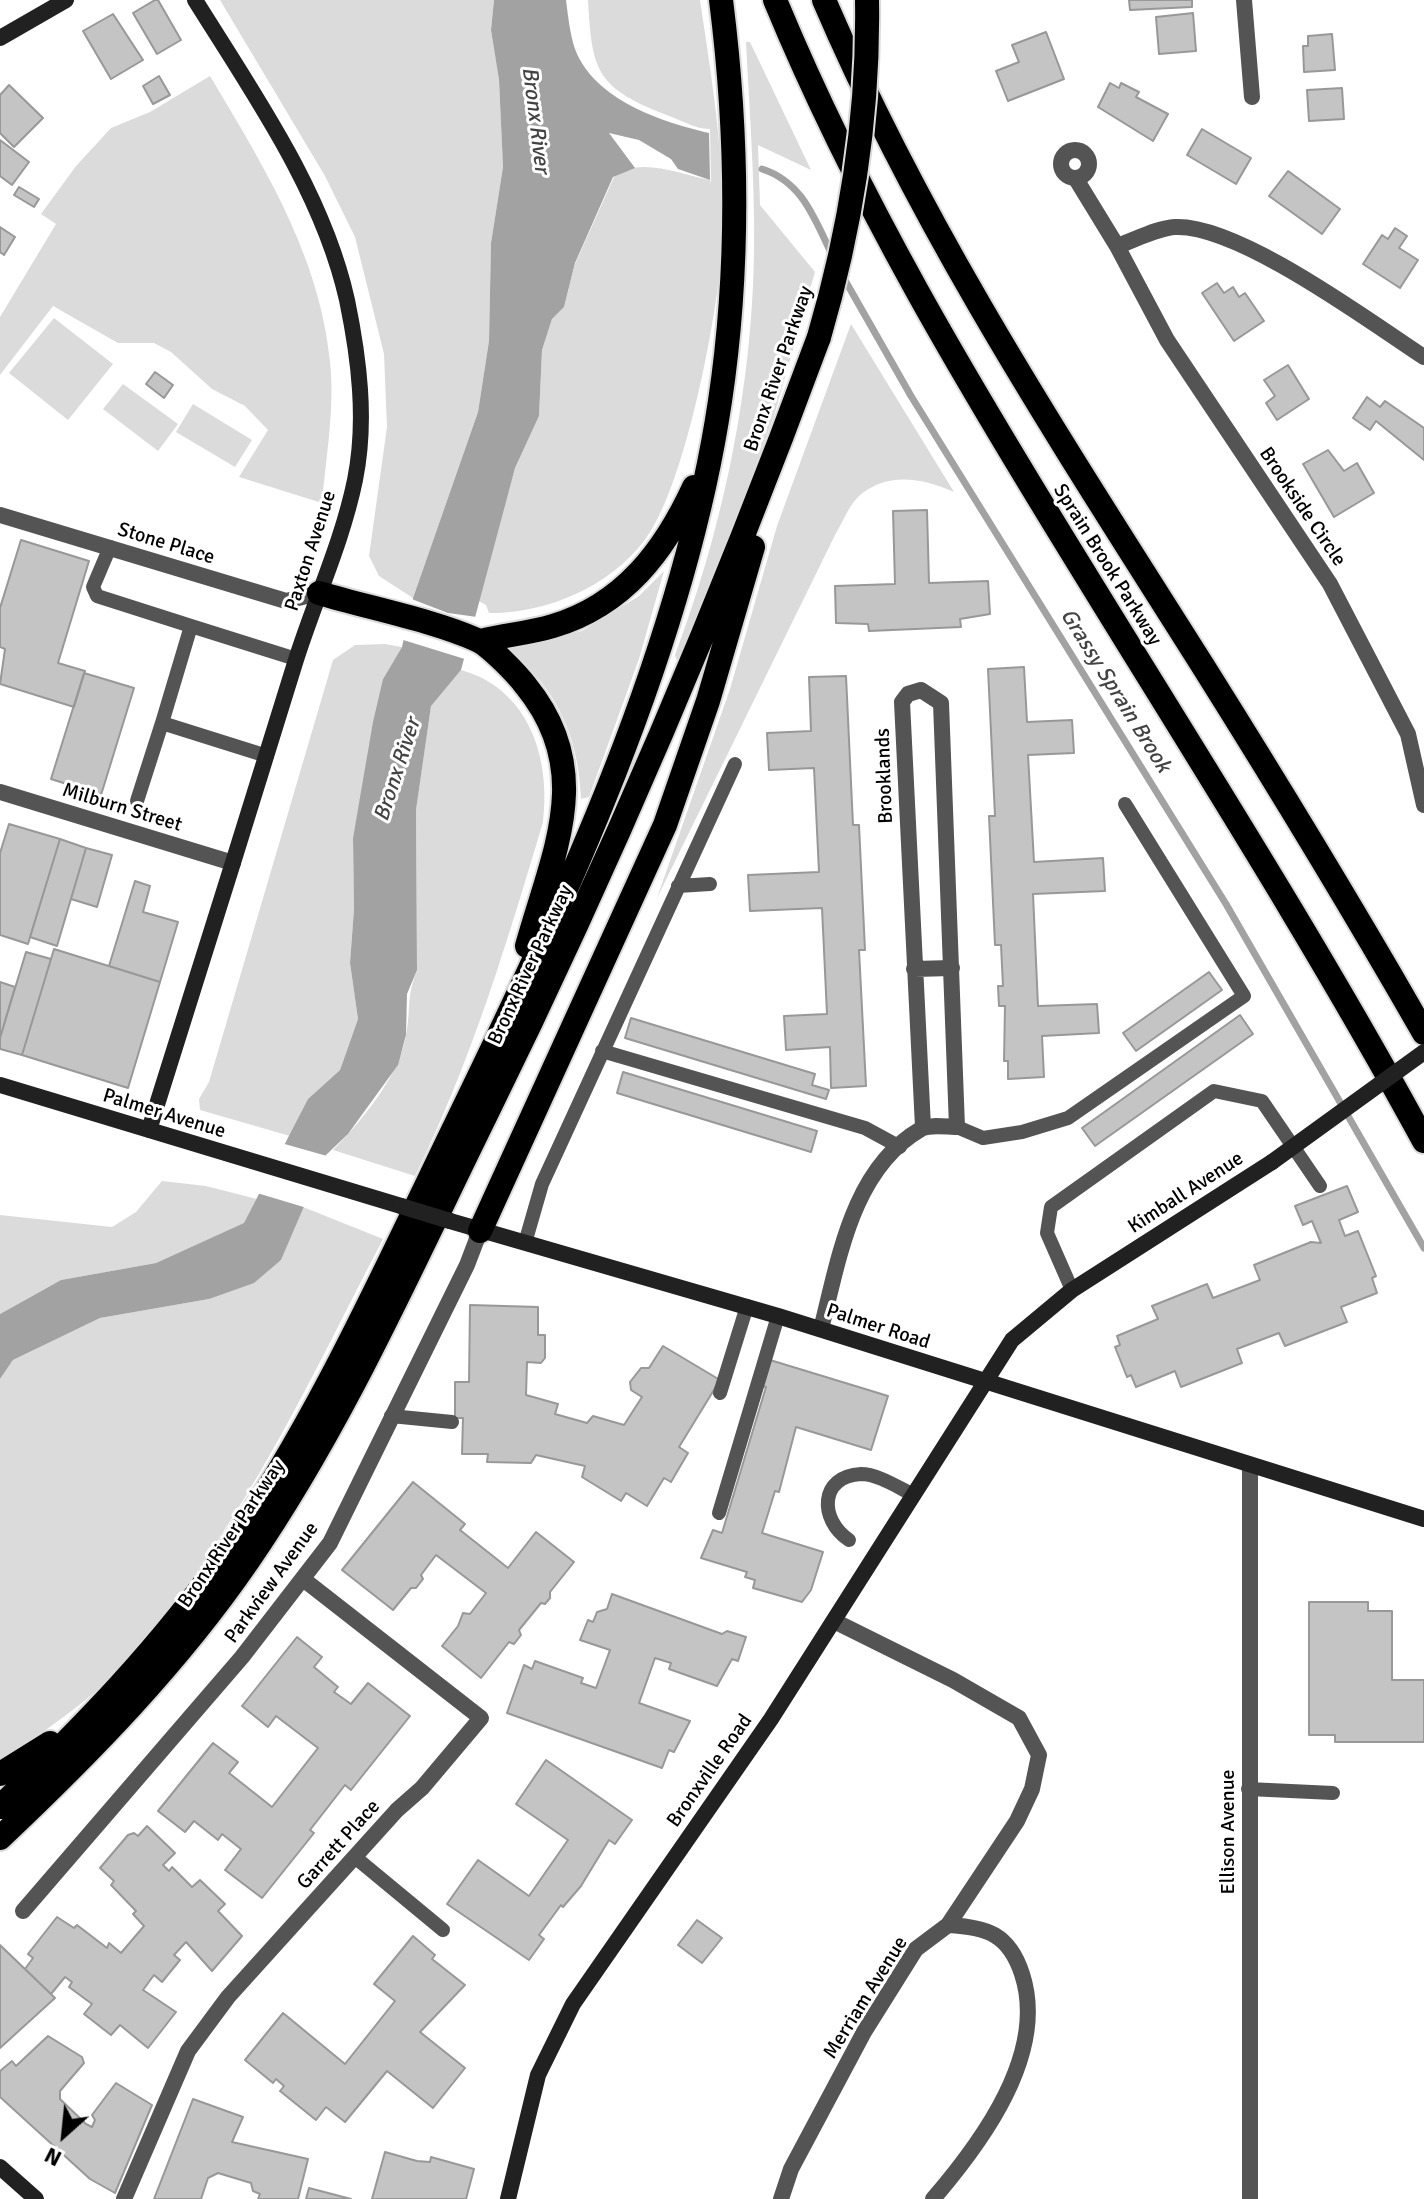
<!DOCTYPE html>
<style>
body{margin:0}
#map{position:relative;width:1424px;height:2199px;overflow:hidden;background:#fff;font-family:Signika,sans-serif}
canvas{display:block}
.north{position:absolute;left:24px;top:2095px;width:80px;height:80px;-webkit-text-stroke:6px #fff;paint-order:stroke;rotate:207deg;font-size:22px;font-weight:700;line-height:32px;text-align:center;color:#000}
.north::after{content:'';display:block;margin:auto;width:28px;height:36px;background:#000;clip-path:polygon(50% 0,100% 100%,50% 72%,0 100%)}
</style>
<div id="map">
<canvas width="1424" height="2199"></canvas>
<div class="north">N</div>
</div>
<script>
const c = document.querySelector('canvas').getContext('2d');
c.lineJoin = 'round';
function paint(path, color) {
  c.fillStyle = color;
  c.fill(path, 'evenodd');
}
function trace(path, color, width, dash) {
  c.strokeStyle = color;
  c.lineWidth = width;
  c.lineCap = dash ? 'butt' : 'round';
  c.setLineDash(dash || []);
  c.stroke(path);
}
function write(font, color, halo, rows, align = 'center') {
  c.font = font + ' Signika,sans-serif';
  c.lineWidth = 6;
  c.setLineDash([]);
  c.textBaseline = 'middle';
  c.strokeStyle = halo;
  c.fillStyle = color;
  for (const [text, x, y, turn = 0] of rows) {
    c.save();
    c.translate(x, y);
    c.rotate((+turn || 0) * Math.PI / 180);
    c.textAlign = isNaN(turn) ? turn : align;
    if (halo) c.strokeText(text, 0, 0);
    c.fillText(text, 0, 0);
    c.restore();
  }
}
const green = new Path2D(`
 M220,0H494L491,30L499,80L503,167L491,243L489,341L478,412L413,598L379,576L369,556L387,427L384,354L355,237L325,176Z
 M588,0H700C713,88 729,178 720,267C714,332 683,491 644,541C609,587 545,614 489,613L486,605L477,600L515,468L539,416L542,350L552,319L564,307L575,264L614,177C637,155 683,175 710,180L711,184L710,129C698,130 678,119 664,114C595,87 592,69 588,0Z
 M746,42H750L811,170L758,145L760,205L815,272L774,416L717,569L677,661L675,655C719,538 747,412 753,286C757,205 750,124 746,42Z
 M210,76C263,165 320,256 330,362C335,408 326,457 322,503L239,477L268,430L245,406L212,389L171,352L154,343H118L53,306L0,375V317L56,224L41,214L76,166L111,128L150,112Z
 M54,318L113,364L68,420L9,373Z
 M851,324L954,492C923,478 886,471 858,497C848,507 842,524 835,535L657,898L730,689L777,526Z
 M123,384L178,424L158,451L103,409Z
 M193,404L252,440L235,467L176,432Z
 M664,571L639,659L589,797L581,799C579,753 567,711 535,675C527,666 514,659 509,649L582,631L639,596Z
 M385,644L402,647L383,679L353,838L354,909L350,963L358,1019L340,1070L308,1099L290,1136L200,1110L199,1099L209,1082L333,660L355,645Z
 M461,670C529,689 551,758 543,822C507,943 471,1062 415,1176L333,1150C362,1120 398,1078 406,1036C411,1009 406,998 417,970L416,810L431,705Z
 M162,1181L206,1186L257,1199L245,1223L156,1263L61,1280L0,1314V1215L112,1227L136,1212Z
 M303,1207L383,1239C311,1377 246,1521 143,1639C128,1656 115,1675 98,1689C68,1716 34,1738 0,1761V1379L13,1360L100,1318L209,1299L281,1260Z`);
const water = new Path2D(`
 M494,0H566C568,16 570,34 575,49C594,100 662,122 709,133L710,180L678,169L671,159L639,140L609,133L635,168L613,177L575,263L564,307L552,319L542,350L539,416L515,468L461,670L431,706L416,810L417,970L407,994L406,1035L398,1065L348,1134L326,1155L281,1260L254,1283L209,1299L100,1318L13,1360L0,1379V1314L61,1280L156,1263L244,1223L308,1099L340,1070L358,1019L350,963L354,909L353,838L373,722L383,679L402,647L413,598L478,412L489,341L491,243L503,167L499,80L491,30Z`);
const pier = new Path2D(`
 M409,598L448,613L477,617L468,660L400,639Z
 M281,1143L327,1156L307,1208L257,1193Z`);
const stream = new Path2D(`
 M762,169C803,182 815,220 833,257
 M842,275L911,396L1226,904L1424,1248`);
const building = new Path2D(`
 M155,0H158L181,40L157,54L133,13Z
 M1129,0H1192V7L1130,10Z
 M1193,13L1196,51L1159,54L1156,17Z
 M113,14L143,60L111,79L83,31Z
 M1046,32L1064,79L1008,101L996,71L1019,62L1012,45Z
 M1332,34L1335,70L1304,72L1303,46H1308V36Z
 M159,76L170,95L153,104L143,86Z
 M1110,83L1119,88L1121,83L1139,92L1136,97L1168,114L1153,141L1098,107Z
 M9,85L43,118L14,147L0,133V95Z
 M1342,88L1344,119L1309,121L1307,90Z
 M1202,129L1251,158L1236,184L1187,155Z
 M0,140L29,162L12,185L0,176Z
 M1288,171L1340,209L1322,234L1269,196Z
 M19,187L39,199L34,207L14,195Z
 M0,227L15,237L4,255L0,252Z
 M1395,228L1407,236L1399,248L1418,260L1400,288L1363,264L1382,235L1388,239Z
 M1217,283L1224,293L1233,287L1239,297L1245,293L1264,321L1234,341L1202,293Z
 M1288,365L1309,399L1277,420L1266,403L1275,396L1264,380Z
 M155,372L173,385L164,398L146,384Z
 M1367,397L1380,407L1385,401L1424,428V460L1376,421L1370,430L1353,418Z
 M1328,450L1344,471L1357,463L1374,493L1334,517L1303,464Z
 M927,510L929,583L988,581L990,614L960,619L961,627L869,631L868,624L836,623L835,586L895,584L893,511Z
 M21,540L89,561L58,663L85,671L74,707L0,684L5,649L0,647V608Z
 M1024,667L1027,722L1072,720L1074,753L1028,755L1034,862L1103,858L1105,891L1033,894L1038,1006L1097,1004L1099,1033L1042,1036L1044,1077L1008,1079V1061H1004L1005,1006H999L998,986H1003L1001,945H995L989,816H995L988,669Z
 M84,673L134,688L101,795L51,779Z
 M846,676L853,825H859L865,950H859L866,1086L831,1088L830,1047L786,1050L784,1016L827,1014L822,908L750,911L748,875L819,872L814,768L769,770L767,733L811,731L809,677Z
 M9,824L60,839L28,944L0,935V853Z
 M60,839L86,848L57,946L30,937Z
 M86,848L112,855L97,907L71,899Z
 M135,881L150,886L143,912L178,922L160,982L109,966Z
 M54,949L160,982L128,1088L22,1055Z
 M26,952L51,959L22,1055L0,1049V1038Z
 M1209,972L1222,990L1136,1051L1123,1033Z
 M0,982L15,987L0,1038Z
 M1240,1015L1253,1034L1095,1146L1082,1128Z
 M631,1018L815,1074L812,1085L829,1090L826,1099L625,1038Z
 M623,1072L817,1131L811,1152L617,1093Z
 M1347,1186L1358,1212L1339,1220L1345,1236L1358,1231L1376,1276L1372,1278L1377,1293L1341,1307L1347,1322L1285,1346L1279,1333L1237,1349L1242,1363L1181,1387L1175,1371L1136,1387L1131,1375L1127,1377L1115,1347L1120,1345L1117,1336L1158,1319L1152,1306L1207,1284L1213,1298L1260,1280L1254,1265L1311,1242L1321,1243L1312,1221L1303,1225L1295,1206Z
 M470,1305L538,1307V1335H545V1358L541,1363L527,1362L526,1395L558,1404L555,1414L587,1423L593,1416L624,1425L642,1397L631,1390L630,1382L641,1368H649L663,1346L720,1380L679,1447L688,1453L671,1482L664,1478L647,1506L626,1493L621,1501L582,1477L585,1466L536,1455L531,1463L487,1462L488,1454H462L463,1418H455V1382H469Z
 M770,1360L888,1396L871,1450L796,1427L779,1492L775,1491L762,1533L823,1552L811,1590L802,1602L753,1588L755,1580L745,1577L747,1572L701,1558L713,1530L722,1533L766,1387L762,1386Z
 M413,1482L465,1524L460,1530L508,1568L536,1532L574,1562L550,1592V1598L545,1604L541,1603L519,1630L521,1635L514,1644L509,1642L481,1678L442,1646L458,1626L463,1613L470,1614L486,1593L436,1555L421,1575L423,1579L416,1588H411L393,1610L342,1570Z
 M612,1594L722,1634L727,1631L746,1637L738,1661L732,1659L717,1686L669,1669L671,1663L655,1658L639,1703L690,1721L674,1752L669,1750L662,1768L507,1713L524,1665L532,1669L535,1661L583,1678L581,1683L596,1688L610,1650L580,1640L588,1620L593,1622L597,1612L607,1609Z
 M1309,1602H1368V1611H1392V1680H1424V1742H1335V1735H1309Z
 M297,1637L322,1657L314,1667L338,1687L334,1692L351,1704L368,1683L410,1716L351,1790L345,1785L310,1830L314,1833L262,1898L225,1870L241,1849L222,1834L218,1840L194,1821L185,1832L158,1811L213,1743L238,1762L229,1773L272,1807L318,1748L276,1716L268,1727L242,1706Z
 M546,1760L632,1820L615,1844L609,1840L581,1886L563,1907L561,1905L539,1935L544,1939L529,1960L447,1904L478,1860L529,1896L568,1840L516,1804Z
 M147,1826L175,1853L163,1865L169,1871L172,1867L192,1887L200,1880L225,1904L218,1911L242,1936L212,1971L186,1942L174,1955L180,1960L162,1982L154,1975L143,1990L176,2012L148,2048L120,2025L111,2035L84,2014L92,2004L69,1987L72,1982L65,1977L51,1994L25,1969L33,1958L28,1954L57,1917L74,1928L77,1925L107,1948L109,1943L121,1953L144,1926L133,1914L136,1911L111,1885L114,1881L100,1868L128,1835L134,1833L138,1836Z
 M697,1920L722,1938L702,1963L678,1945Z
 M413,1936L435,1955L432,1959L465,1985L420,2032L465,2068L433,2108L387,2071L345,2122L326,2107L316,2120L280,2091L284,2086L276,2079L273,2083L245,2060L283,2013L345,2064L395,2001L374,1984Z
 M0,1945L55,1998L0,2048Z
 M48,2036L82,2057L84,2063L60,2091V2099L86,2124L92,2127L95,2120L92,2115L116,2083L152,2105L115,2193L90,2179L0,2097V2071L12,2061L16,2066Z
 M193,2099L243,2117L232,2142L308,2159L298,2199H258L260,2194L253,2191L251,2183L218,2173L208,2178L201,2199H154Z
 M385,2152L417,2161L430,2162L431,2157L474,2169L466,2199H372Z
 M309,2188L351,2199H306Z`);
const lane = new Path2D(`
 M110,547L93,587L97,596L191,626L162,723L267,756
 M191,626L296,659
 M137,801L162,723
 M678,886L710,884
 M602,1051L865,1128L900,1147
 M957,1127L983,1138L1022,1132L1068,1118L1244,996L1125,804
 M525,1243L542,1184L735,764
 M1072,1290L1047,1233L1051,1207L1214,1091L1262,1101L1320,1186
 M720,1393L747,1306
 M391,1416L452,1422
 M719,1513L778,1316
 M849,1540C819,1520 819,1476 861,1474C878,1474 899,1488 914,1495
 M1248,1789L1333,1793
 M356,1858L443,1930`);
const street = new Path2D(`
 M1244,0L1252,97
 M1061 164a14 14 0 1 1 28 0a14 14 0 1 1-28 0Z
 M1076,179L1117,246
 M1424,357C1369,321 1238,224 1175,227C1157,228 1135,240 1117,246L1167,340L1330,584L1408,734L1424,805
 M0,515L286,601L319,593
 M0,792L233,863
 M914,969L952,968
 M821,1329C839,1259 852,1169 921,1129C929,1124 947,1127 957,1127L941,703L921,690L908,694L902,702L923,1127
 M1250,1466V2199
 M23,1911L242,1657L330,1543L467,1265L480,1231
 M124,2199L188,2051L228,1997L397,1810L422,1788L481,1718L303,1579
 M781,2199L791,2169L864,2032L916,1949L948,1925L1017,1821L1032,1789L1039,1755L1019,1718L953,1680L834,1621
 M933,2199C982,2142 1048,2053 1022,1974C1009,1934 987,1927 948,1925`);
const secondary = new Path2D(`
 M0,38L66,0
 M0,1085L401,1206
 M149,1130C198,974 247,819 295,663C314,602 342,543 355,480C367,421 359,358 347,300C323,192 253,93 195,0
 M450,1221L778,1316L1424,1519
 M0,2167L36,2199
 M508,2199L538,2075L573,2004L771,1719L1012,1340L1072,1290L1272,1162`);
const highway = new Path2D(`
 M775,0C858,201 968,384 1082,569C1198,758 1318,946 1424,1141
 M824,0C925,236 1066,449 1203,666C1279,787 1353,909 1424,1033
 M319,593C369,608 432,620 477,640C490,646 517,674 526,686C596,772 553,852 527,946
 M481,641C505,635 530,633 553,626C624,605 665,550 694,487
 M480,1231L665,825L708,701L753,547
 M0,1774L50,1743
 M0,1807C82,1728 163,1645 227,1552C319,1419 385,1270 455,1126C564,902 683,649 720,401C740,267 738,134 721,0
 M0,1838C90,1753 178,1663 248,1561C343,1423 411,1267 485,1117C610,863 721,603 819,337`);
const secondaryBridge = new Path2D(`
 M1272,1162L1424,1052
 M401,1206L450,1221`);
const highwayBridge = new Path2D(`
 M819,337C851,228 869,114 867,0`);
const streetNames = [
 ["Bronx River Parkway",779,369,-71],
 ["Brookside Circle",1302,507,56],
 ["Stone Place",166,544,17],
 ["Paxton Avenue",311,551,-72],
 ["Sprain Brook Parkway",1107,565,58],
 ["Brooklands",885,776,-92],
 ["Milburn Street",122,808,17],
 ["Bronx River Parkway",531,965,-65],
 ["Palmer Avenue",164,1114,17],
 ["Kimball Avenue",1186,1193,-33],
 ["Palmer Road",878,1327,18],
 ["Bronx River Parkway",232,1534,-56],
 ["Parkview Avenue",272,1583,-54],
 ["Bronxville Road",710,1771,-55],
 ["Ellison Avenue",1229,1832,-90],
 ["Garrett Place",339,1845,-48],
 ["Merriam Avenue",866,1998,-58]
];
const waterNames = [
 ["Bronx River",535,120,83],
 ["Grassy Sprain Brook",1115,691,58],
 ["Bronx River",398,770,-72]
];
paint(green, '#dbdbdb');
paint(water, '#a2a2a2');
paint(pier, '#fff');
trace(stream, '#a2a2a2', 7);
paint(building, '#c4c4c4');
trace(building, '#989898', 2);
trace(highway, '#dbdbdb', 28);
trace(lane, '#545454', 14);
trace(street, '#545454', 16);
trace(secondary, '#212121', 16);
trace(highway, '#000', 24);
trace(highwayBridge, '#dbdbdb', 28, []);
trace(secondaryBridge, '#212121', 16);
trace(highwayBridge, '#000', 24);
write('20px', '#000', '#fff', streetNames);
write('italic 22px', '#434343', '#fff', waterNames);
</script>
